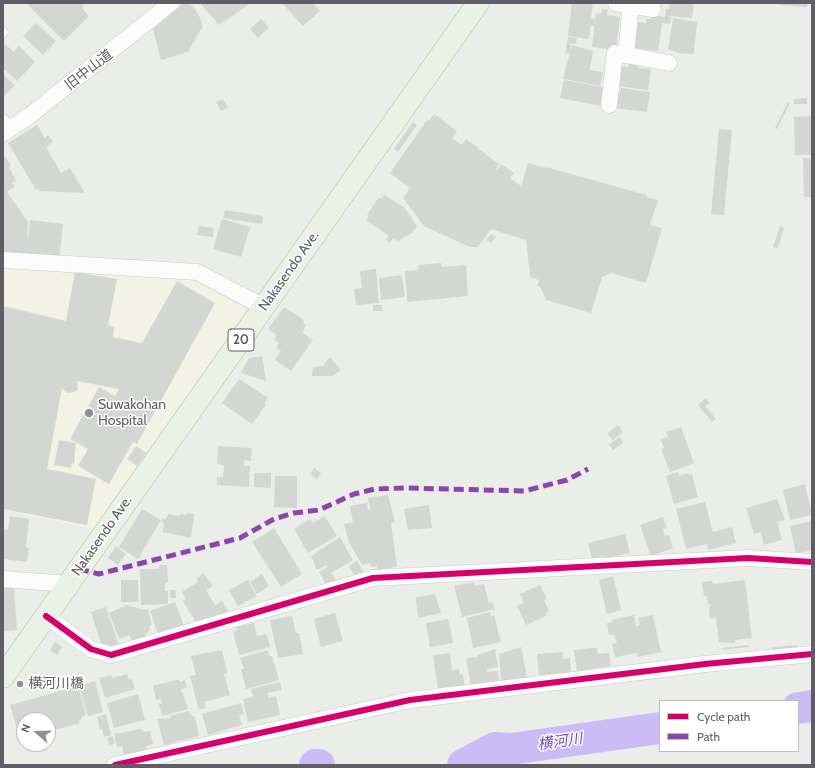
<!DOCTYPE html>
<meta charset="utf-8">
<style>
body{margin:0}
#map{position:relative;width:815px;height:768px;overflow:hidden;background:#eaede8;font-family:Cabin,sans-serif}
canvas{display:block}
.frame{position:absolute;inset:0;border:4px solid #605d66;pointer-events:none}
.legend{position:absolute;left:659px;top:700px;width:140px;height:52px;box-sizing:border-box;background:#fff;border:1px solid #bfbec2;margin:0;padding:5px 7px;list-style:none;font-size:12px;color:#605d66}
.legend li{display:flex;align-items:center;gap:8px;height:20px}
.legend b{width:20px;border:1px solid #bfbec2}
.north{position:absolute;left:16px;top:712px;width:40px;height:40px;box-sizing:border-box;background:#fff;border:1px solid #bfbec2;border-radius:50%;rotate:290deg;font-size:11px;font-weight:700;line-height:16px;text-align:center;color:#605d66}
.north::after{content:'';display:block;margin:auto;width:14px;height:18px;background:#908f94;clip-path:polygon(50% 0,100% 100%,50% 72%,0 100%)}
</style>
<div id="map">
<canvas width="815" height="768"></canvas>
<div class="frame"></div>
<ul class="legend">
<li><b style="height:5px;background:#d6006c"></b>Cycle path</li>
<li><b style="height:5px;background:#8e44ad"></b>Path</li>
</ul>
<div class="north">N</div>
</div>
<script>
const c = document.querySelector('canvas').getContext('2d');
c.lineJoin = 'round';
function paint(path, color) {
  c.fillStyle = color;
  c.fill(path, 'evenodd');
}
function trace(path, color, width, dash) {
  c.strokeStyle = color;
  c.lineWidth = width;
  c.lineCap = dash ? 'butt' : 'round';
  c.setLineDash(dash || []);
  c.stroke(path);
}
function write(font, color, halo, rows, align = 'center') {
  c.font = font + ' Cabin,"Noto Sans JP",sans-serif';
  c.lineWidth = 3;
  c.setLineDash([]);
  c.textBaseline = 'middle';
  c.strokeStyle = halo;
  c.fillStyle = color;
  for (const [text, x, y, turn = 0] of rows) {
    c.save();
    c.translate(x, y);
    c.rotate((+turn || 0) * Math.PI / 180);
    c.textAlign = isNaN(turn) ? turn : align;
    if (halo) c.strokeText(text, 0, 0);
    c.fillText(text, 0, 0);
    c.restore();
  }
}
const medical = new Path2D(`
 M3,269L85,271L186,279L203,285L245,309L244,317L94,529L3,510Z`);
const river = new Path2D(`
 M798,708L812,706
 M315,765H319
 M463,765L495,748L511,749L660,728`);
const building = new Path2D(`
 M26,3H81L84,6L82,8L89,16L64,41Z
 M184,3H189L198,13L203,26L188,52L161,60L153,29Z
 M200,3H251L219,25Z
 M282,3H313L320,11L303,26Z
 M572,3H593L591,18L595,19L594,26H591L589,39L568,36Z
 M670,3H694L692,18L666,16L671,17L670,24L662,23L658,51L635,48L638,22L646,23V19H651V15L665,17L666,9H669Z
 M779,3H808L807,7L779,5Z
 M602,9L608,10L607,15L620,17L616,50L592,47L596,13L601,14Z
 M673,18L697,22L694,54L678,53L668,49Z
 M261,19L269,28L258,38L250,29Z
 M36,23L56,41L43,55L23,36Z
 M568,37L577,38L576,44L567,43Z
 M567,43L571,44L570,53H566Z
 M5,44L14,52L19,46L35,62L17,81L3,68V46Z
 M572,45L593,51L590,70L603,72L600,86L563,79Z
 M629,63L639,65V68L651,69L648,90L618,86L620,66L628,67Z
 M3,74L15,85L3,97Z
 M564,80L606,88L602,106L560,98Z
 M621,88L650,92L647,112L614,108L616,93L620,94Z
 M807,98V104H794V99Z
 M223,99L228,108L221,111L216,102Z
 M788,102L790,103L777,129L775,128Z
 M434,114L457,131L452,138L462,145L466,139L479,148L475,154L479,149L499,164L496,168L497,170L501,164L514,173L510,178L521,186L520,189L521,188L528,163L546,168V167L646,195V197L658,200L650,225L662,228L646,283L611,273L602,277L591,313L546,300L540,287L537,286L539,280L530,277L526,240L491,229L478,247H470L424,226L403,198L410,188L390,173L427,120L429,121Z
 M812,116V155H795L794,117Z
 M413,122L417,125L398,152L394,149Z
 M37,125L45,138L48,135L53,142L46,147L61,173L70,168L85,193L40,191L38,189L36,190L8,143Z
 M719,129L732,130L724,215L711,214Z
 M5,156L11,165L9,167L16,181L12,183L15,186L7,192L28,222L27,237H28L30,220L63,224L59,259H3V157Z
 M803,158H812V197H804Z
 M384,195L404,207L417,226L412,233L398,241L393,238L390,243L386,240L389,236L366,220L369,216L367,215L379,197L381,199Z
 M225,210L263,216L262,224L223,218Z
 M222,219L250,227L241,257L213,249Z
 M199,226L214,228L213,237L197,235Z
 M780,226L784,228L778,248L773,247Z
 M491,234L496,237L491,243L486,240Z
 M441,263L442,267L466,265L468,296L407,302L405,271L418,270V265Z
 M376,269L379,303L356,305L354,289L362,288L360,271Z
 M75,272L117,279L108,325L114,327L113,337L142,343L177,281L215,303L137,444L133,442L109,484L78,466L88,449L70,439L99,387L115,396L119,389L77,381L78,389L74,392L67,393L62,388L47,469L96,479L87,525L3,509V306L66,321Z
 M402,275L405,297L381,300L379,278Z
 M373,305H382L383,311H373Z
 M284,307L304,320L303,322L306,324L302,333L313,340L291,371L275,360L281,351L276,348L279,343L274,340L277,335L268,329Z
 M262,356L266,381L241,373L249,358Z
 M330,357L341,370L332,376H312L313,367L323,366Z
 M239,379L268,398L264,403L266,405L252,424L222,403Z
 M706,398L710,403L705,406L716,419L712,422L698,405Z
 M618,425L623,432L613,440L607,434Z
 M681,427L694,463L670,472L661,449L664,448L660,439L668,437L666,432Z
 M620,437L623,443L613,450L609,444Z
 M59,440L76,443L74,464L72,463L71,468L54,465Z
 M136,446L146,453L137,466L127,459Z
 M218,446L252,448L251,461L244,460V466H250L249,487L217,485V477L223,478L224,465L217,464Z
 M314,468L321,473L317,479L310,474Z
 M678,472L679,476L688,473L689,475L692,474L698,497L674,504L666,476Z
 M254,473H271V488L254,487Z
 M275,476H297V508L274,507Z
 M805,484L812,515L790,520L783,490Z
 M388,495L395,522L391,523L397,567L377,570V566L371,567L370,563L362,565L349,542L344,524L353,522L350,506L367,503L368,510L370,509L368,498Z
 M777,499L785,520L777,522L782,540L764,545L761,532L754,534L746,508Z
 M705,502L713,532L732,527L736,543L708,550L707,544L686,549L676,509Z
 M429,505L432,528L408,530L404,509Z
 M142,509L161,520L138,559L119,547Z
 M187,513L194,514L191,538L163,532L164,523H162V518L165,519L169,514L179,516L180,514L186,515Z
 M10,516L29,519L26,547L29,548L27,562L3,559V532L4,529L8,530Z
 M325,516L337,536L308,553L294,529L310,519L313,523Z
 M663,517L667,528L663,529L665,536L669,535L673,548L651,556L640,525Z
 M812,521V550L796,554L790,526Z
 M274,528L302,574L281,587L252,542Z
 M625,534L630,553L604,559L603,556L592,559L588,543Z
 M340,537L353,560L331,573L336,580L327,586L319,572L328,567L326,565L317,570L311,556Z
 M116,546L126,554L118,565L108,558Z
 M357,561L364,573L356,578L349,566Z
 M159,565H167L168,582L165,583V591H168V604L141,605L140,569H159Z
 M203,573L213,586L206,590L215,605L222,601L229,612L223,616L221,614L218,616L217,614L197,624L183,601L186,599L182,592L198,582L197,579Z
 M262,574L269,586L257,594L250,582Z
 M613,576L621,610L607,614L599,580Z
 M121,580H138V602H121Z
 M248,580L257,596L238,606L229,590Z
 M745,580L752,638L735,640V643L719,642L715,612V618L710,619L709,606L714,604L708,605L707,596H704L702,582L712,581L713,584Z
 M474,582L475,586L484,584L489,603L493,602L495,609L462,617L454,586Z
 M540,585L547,599L544,600L549,611L546,613L547,615L526,625L517,606L524,603L520,594Z
 M14,587L17,630L3,631V588Z
 M170,590H176V598H170Z
 M435,594L441,613L418,618L416,597Z
 M175,602L184,626L158,635L150,611Z
 M127,605L143,610L148,609L152,625L150,626L149,631L145,635L146,637L132,642L129,635L119,639L109,613Z
 M106,607L119,645L109,648L108,644L102,646L91,612Z
 M490,612L491,616L494,615L501,642L473,648L467,618Z
 M335,613L343,641L321,647L314,619Z
 M634,615L636,626L640,625L638,618L653,615L661,652L638,657L637,653L615,657L612,644L617,643L614,634L609,635L607,623L612,622L611,620Z
 M292,616L296,633H299L303,654L278,658L270,620Z
 M448,619L453,643L430,647L426,623Z
 M254,623L257,636L267,634L270,647L239,655L233,631L238,630L237,627Z
 M55,642L62,647L57,655L50,650Z
 M748,645L749,647L722,650V648Z
 M797,645L798,649L772,652V647Z
 M521,647L527,678L501,681L499,654Z
 M592,648H597L598,654L609,653L611,666L577,671L574,650Z
 M495,649L498,667L487,669V672L498,671L499,680L471,687L466,658L478,657V655Z
 M222,650L227,673L224,674L230,695L204,702L206,708L199,710L190,676L196,675L191,656Z
 M268,650L269,656H272L279,680L246,689L241,669H244L240,658Z
 M562,652L563,659L570,658L571,672L539,675L537,654Z
 M450,653L452,670L459,669L460,675L463,674L465,686L438,690L433,655Z
 M127,674L129,680L132,679L135,689L105,698L99,678L111,675L112,678Z
 M176,680H179L180,682L185,680L187,688L181,689L188,709L162,716L159,704H162L161,699L156,700L153,686Z
 M95,681L103,712L88,716L79,686Z
 M280,682L282,690L267,693L269,698L276,696L280,715L248,722L243,699L253,697L251,689Z
 M78,686L86,714L79,721L80,723L48,732V720H24V739L20,740L10,705Z
 M138,694L145,720L114,728L107,703Z
 M241,703L244,714L239,715L242,725L208,735L202,714Z
 M189,711L192,717L195,716L199,736L164,745L157,719L171,718L170,716Z
 M106,714L111,735L104,737L102,729L100,730L97,717Z
 M142,729L143,732L150,731L153,744L146,746V750L124,755L122,746L117,747L114,734Z
 M113,736L115,743L109,745L107,738Z`);
const service = new Path2D(`
 M3,33L4,32
 M3,118L13,126`);
const minor = new Path2D(`
 M616,3L653,9
 M626,55L631,3
 M609,105L615,53L669,63
 M3,133L29,116L171,3
 M3,260L197,272L264,307
 M3,579L68,584
 M46,616L91,649L111,655L373,578L748,558L812,562
 M115,765L410,700L705,664L812,654`);
const trunk = new Path2D(`
 M3,677L478,3`);
const quiet = new Path2D(`
 M79,569L99,574L240,538L274,519L294,513L319,510L354,494L375,489L405,488L524,491L567,480L588,469`);
const cycleway = new Path2D(`
 M46,616L91,649L111,655L373,578L748,558L812,562
 M115,765L410,700L705,664L812,654`);
const markers = [
 [89,413,5,"#908f94"],
 [20,684,4,"#908f94"]
];
const shields = [
 [241,340,26]
];
const shieldNames = [
 ["20",241,340]
];
const streetNames = [
 ["旧中山道",89,70,-38],
 ["Nakasendo Ave.",289,271,-55],
 ["Nakasendo Ave.",102,536,-55]
];
const poiNames = [
 ["Suwakohan",98,405],
 ["Hospital",98,421],
 ["横河川橋",28,684]
];
const waterNames = [
 ["横河川",560,742,-8]
];
paint(medical, '#f3f3e5');
trace(river, '#cabdf6', 32);
paint(building, '#d4d6d3');
trace(service, '#cacbcb', 9);
trace(minor, '#cacbcb', 17);
trace(trunk, '#adc496', 23);
trace(service, '#fcfcfc', 8);
trace(minor, '#fcfcfc', 16);
trace(trunk, '#eaf2e6', 22);
trace(quiet, '#8e44ad', 5, [10, 5]);
trace(cycleway, '#d6006c', 6);
for (const [x, y, r, color] of markers) {
  const dot = new Path2D();
  dot.arc(x, y, r, 0, 2 * Math.PI);
  c.fillStyle = color;
  c.fill(dot);
  trace(dot, '#fff', 1.5);
}
for (const [x, y, w] of shields) {
  const box = new Path2D();
  box.roundRect(x - w / 2, y - 11, w, 22, 3);
  c.fillStyle = '#fff';
  c.fill(box);
  trace(box, '#605d66', 1);
}
write('bold 13px', '#605d66', null, shieldNames);
write('14px', '#605d66', '#fff', streetNames);
write('14px', '#605d66', '#fff', poiNames, 'left');
write('italic 15px', '#704bc0', '#fff', waterNames);
</script>
